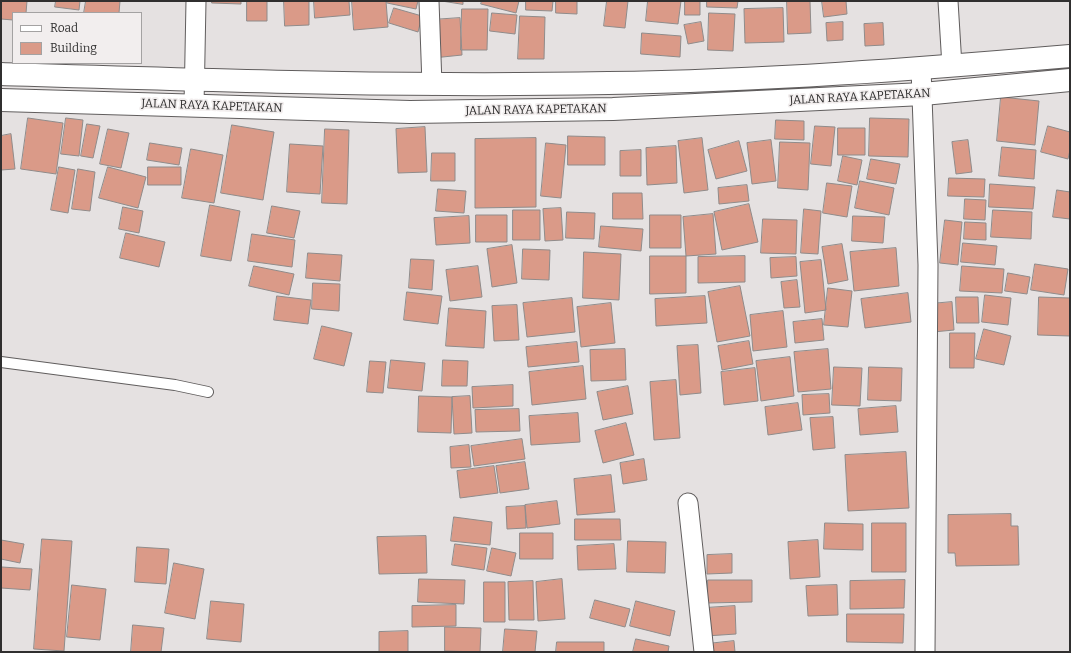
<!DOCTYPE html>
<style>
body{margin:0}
#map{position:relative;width:1071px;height:653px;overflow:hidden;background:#e5e1e1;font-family:Bitter,serif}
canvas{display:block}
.frame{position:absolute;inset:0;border:2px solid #302f2f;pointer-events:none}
.legend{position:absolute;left:12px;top:12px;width:130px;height:52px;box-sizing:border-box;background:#f2eeee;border:1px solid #a4a2a2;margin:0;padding:5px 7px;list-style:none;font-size:12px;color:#302f2f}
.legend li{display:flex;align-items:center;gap:8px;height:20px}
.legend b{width:20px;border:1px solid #a4a2a2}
</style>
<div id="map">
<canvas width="1071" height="653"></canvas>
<div class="frame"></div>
<ul class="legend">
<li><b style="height:5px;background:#fff"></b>Road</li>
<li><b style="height:11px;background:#da9a88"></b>Building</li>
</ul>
</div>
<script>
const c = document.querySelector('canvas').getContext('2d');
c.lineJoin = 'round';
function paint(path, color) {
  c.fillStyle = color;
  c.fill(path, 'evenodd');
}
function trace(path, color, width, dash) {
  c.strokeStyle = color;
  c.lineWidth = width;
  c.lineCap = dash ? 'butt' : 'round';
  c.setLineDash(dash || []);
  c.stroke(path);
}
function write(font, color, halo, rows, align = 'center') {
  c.font = font + ' Bitter,serif';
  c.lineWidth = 3.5;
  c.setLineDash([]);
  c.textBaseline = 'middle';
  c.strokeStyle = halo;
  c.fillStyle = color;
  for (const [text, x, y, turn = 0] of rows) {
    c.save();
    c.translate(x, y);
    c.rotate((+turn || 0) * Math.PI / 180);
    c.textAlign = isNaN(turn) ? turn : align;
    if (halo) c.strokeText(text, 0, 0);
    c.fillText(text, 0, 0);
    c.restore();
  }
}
const building = new Path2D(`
 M1,1H27L26,13H13V20L1,19Z
 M56,1H80L79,10L55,7Z
 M86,1H120L119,13H84Z
 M212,1H241V4L212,3Z
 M247,1H267V21H247Z
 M284,1H309V25L285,26Z
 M314,1H349L350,15L315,18Z
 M352,1H386L388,27L354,30Z
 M388,1H418L416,9L387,3Z
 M442,1H463V4Z
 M482,1H519L516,13L481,4Z
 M526,1H553L552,11L526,10Z
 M556,1H577V14L556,13Z
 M607,1H628L625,28L604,26Z
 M648,1H681L678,24L646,21Z
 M685,1H700V15H685Z
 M707,1H738L737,8L707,7Z
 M787,1H810L811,33L788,34Z
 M822,1H846L847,14L824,17Z
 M394,8L422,16L418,32L389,23Z
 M783,8L784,42L745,43L744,9Z
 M462,9H488L487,50H461Z
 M492,13L517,15L515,34L490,31Z
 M709,13L735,14L733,51L708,50Z
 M520,16L545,17L544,59H518Z
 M460,18L462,55L433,58L431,20Z
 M701,22L704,41L688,44L684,25Z
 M843,22V40L827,41L826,23Z
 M883,23L884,45L865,46L864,24Z
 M642,33L681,36L680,57L641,54Z
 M1001,97L1039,101L1035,145L997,141Z
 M28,118L63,123L56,174L21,169Z
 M66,118L83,120L79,156L61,154Z
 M870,118L909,119L908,157L869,156Z
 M776,120L804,121V140L775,139Z
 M87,124L100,126L93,158L81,156Z
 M232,125L274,132L263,200L221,193Z
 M815,126L835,127L831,166L811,164Z
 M1048,126L1070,132V150L1068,159L1041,152Z
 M425,127L427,172L398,173L396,129Z
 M838,128H865V155H838Z
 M108,129L129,133L121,168L100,164Z
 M325,129L349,130L347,204L322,203Z
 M11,134L15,169L1,170V136Z
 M568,136L605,137V165H568Z
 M536,138V207L475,208V139Z
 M702,138L708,190L684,193L678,141Z
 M771,140L776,181L752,184L747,143Z
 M968,140L972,172L956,174L952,142Z
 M739,141L747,171L716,179L708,150Z
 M780,142L810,143L808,190L778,188Z
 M150,143L182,148L179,165L147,160Z
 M546,143L566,145L561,198L541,196Z
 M290,144L323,146L320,194L287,192Z
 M676,146L677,183L647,185L646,148Z
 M1002,147L1036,150L1034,179L999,176Z
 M191,149L223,155L214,203L182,198Z
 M641,150V176H620V151Z
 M432,153H455V181H431Z
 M843,156L862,160L857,185L838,181Z
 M871,159L900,164L896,184L867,179Z
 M59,167L75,170L68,213L51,210Z
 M108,167L146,177L138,208L99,198Z
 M148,167H181V185H148Z
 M78,169L95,172L90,211L72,209Z
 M949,178L985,179L984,197L948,196Z
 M860,181L894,188L889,215L855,208Z
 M827,183L852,186L847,217L823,213Z
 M990,184L1035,187L1033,209L989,207Z
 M747,185L749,201L719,204L718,188Z
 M438,189L466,191L464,213L436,211Z
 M1057,190L1070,192V219L1053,217Z
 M613,193H642L643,219H613Z
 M965,199L986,200L985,220L964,219Z
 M749,204L758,242L722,250L714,212Z
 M210,205L240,211L231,261L201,256Z
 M272,206L300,211L294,238L267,233Z
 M123,207L143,211L139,233L119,229Z
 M561,208L563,240L545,241L543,209Z
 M804,209L821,211L818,254L801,253Z
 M513,210H540V240H513Z
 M993,210L1032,212L1031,239L991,237Z
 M567,212L595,213L594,239L566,238Z
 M713,214L716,254L686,256L683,217Z
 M476,215H507V242H476Z
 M650,215H681V248H650Z
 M469,216L470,243L436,245L434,218Z
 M853,216L885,217L883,243L852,241Z
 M763,219L797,220L796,254L761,253Z
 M945,220L962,222L958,265L940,263Z
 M965,222L986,223V240L964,239Z
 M601,226L643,229L641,251L599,247Z
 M126,233L165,242L159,267L120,258Z
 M252,234L295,240L292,267L248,261Z
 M963,243L997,246L995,265L961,262Z
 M842,244L848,280L828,284L822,247Z
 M512,245L517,283L492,287L487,249Z
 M896,248L899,286L854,291L850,252Z
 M523,249L550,250L549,280L522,279Z
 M584,252L621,254L619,300L583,298Z
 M308,253L342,255L340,281L306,278Z
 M650,256H686V293L650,294Z
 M745,256V282L698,283V257Z
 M796,257L797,276L771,278L770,258Z
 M411,259L434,260L432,290L409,288Z
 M821,260L826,310L805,313L800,262Z
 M1035,264L1068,269L1064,295L1031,290Z
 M254,266L294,274L289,295L249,286Z
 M478,266L482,297L450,301L446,270Z
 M962,266L1004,269L1002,293L960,291Z
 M1008,273L1030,277L1027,294L1005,291Z
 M797,280L800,307L784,308L781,282Z
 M313,283L340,284L339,311L312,309Z
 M740,286L750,336L717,342L708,292Z
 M828,288L852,291L848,327L824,325Z
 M407,292L442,296L438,324L404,320Z
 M908,293L911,322L865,328L861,299Z
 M985,295L1011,298L1008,325L982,322Z
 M277,296L311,300L308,324L274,320Z
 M705,296L707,323L656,326L655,299Z
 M956,297H978L979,323H957Z
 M1039,297L1070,298V336L1038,335Z
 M572,298L575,332L527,337L523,303Z
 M952,302L954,330L933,332L930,304Z
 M611,303L615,343L581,347L577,307Z
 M517,305L519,340L494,341L492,306Z
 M449,308L486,311L484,348L446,346Z
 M783,311L787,347L753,351L750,315Z
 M822,319L824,340L795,343L793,322Z
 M322,326L352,333L344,366L314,359Z
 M984,329L1011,336L1004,365L976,359Z
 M950,333H975L974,368H950Z
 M749,341L753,364L722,370L718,346Z
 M577,342L579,362L528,367L526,347Z
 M698,345L701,393L680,395L677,346Z
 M625,349L626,380L591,381L590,350Z
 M828,349L831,389L798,392L794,352Z
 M790,357L794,396L761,401L756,361Z
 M391,360L425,363L422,391L388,388Z
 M443,360L468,361L467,386H442Z
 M370,361L386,362L383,393L367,392Z
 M583,366L586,399L532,405L529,372Z
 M834,367L862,368L860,406L832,405Z
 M869,367L902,368L901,401L868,400Z
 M755,368L758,401L724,405L721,372Z
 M676,380L680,438L654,440L650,382Z
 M513,385V406L473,408L472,387Z
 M628,386L633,414L603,420L597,392Z
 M829,394L830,413L803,415L802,395Z
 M419,396L452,397L451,433L418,432Z
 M470,396L472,433L454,434L452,397Z
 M798,403L802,430L768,435L765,407Z
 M896,406L898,432L860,435L858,409Z
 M519,409L520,431L476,432L475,410Z
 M578,413L580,442L531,445L529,416Z
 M833,417L835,448L813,450L810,418Z
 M626,423L634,455L603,463L595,431Z
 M522,439L525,459L474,466L471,446Z
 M469,445L471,467L451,468L450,447Z
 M906,452L909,508L848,511L845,455Z
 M644,459L647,480L623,484L620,463Z
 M525,462L529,489L500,493L496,466Z
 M494,466L498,493L460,498L457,471Z
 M611,475L615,512L577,515L574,479Z
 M557,501L560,524L527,528L525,505Z
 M525,506L526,528L507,529L506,507Z
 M1011,514V526H1018L1019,565L956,566L955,553H948V515Z
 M454,517L492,522L490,545L451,541Z
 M575,519H620L621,540H575Z
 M825,523L863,524V550L824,549Z
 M872,523H906V572H872Z
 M520,533H553V559H520Z
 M426,536L427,573L379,574L377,537Z
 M42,539L72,541L64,651L34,649Z
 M1,540L24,544L20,563L1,559Z
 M818,540L820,577L790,579L788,542Z
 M628,541L666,542L665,573L627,572Z
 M455,544L487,548L484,570L452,565Z
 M614,544L616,569L578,570L577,546Z
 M137,547L169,549L166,584L135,582Z
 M492,548L516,553L511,576L487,571Z
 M732,554V573L707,574V555Z
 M174,563L204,569L195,619L165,613Z
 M2,567L32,569L30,590L1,588Z
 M419,579L465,580L464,604L418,602Z
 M562,579L565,619L538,621L536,582Z
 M708,580H752V602L708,603Z
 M905,580L904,608L850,609V581Z
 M533,581L534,620H509L508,582Z
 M484,582H505V622H484Z
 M72,585L106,589L100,640L67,637Z
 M837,585L838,615L808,616L806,586Z
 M595,600L630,609L625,627L590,618Z
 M211,601L244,604L241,642L207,639Z
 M636,601L675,611L670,636L630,626Z
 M456,605V626L412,627V606Z
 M735,606L736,634L706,636L705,608Z
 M847,614H904L903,643L847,642Z
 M133,625L164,628L161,652H131Z
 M445,627L481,628L480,652L445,651Z
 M505,629L537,631L535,652H503Z
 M408,631V652H379V632Z
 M636,639L669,646L668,652H633Z
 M734,641L735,652H708L707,644Z
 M557,642H604V652H556Z`);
const lane = new Path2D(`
 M1,362L175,385L208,392`);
const street = new Path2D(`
 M429,1L432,85
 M948,1L952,66
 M921,68L928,265L925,652
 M194,106L196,1
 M688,503L704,652`);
const highway = new Path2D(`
 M1,74C203,80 406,87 608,83C763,81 917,69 1070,56
 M1,100L410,112L613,109L923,94L1070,80`);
const streetNames = [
 ["JALAN RAYA KAPETAKAN",860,97,-3],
 ["JALAN RAYA KAPETAKAN",212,106,2],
 ["JALAN RAYA KAPETAKAN",536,110,-1]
];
paint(building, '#da9a88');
trace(building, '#8f8b8a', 1);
trace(lane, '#605d5d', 12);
trace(street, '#605d5d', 21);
trace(highway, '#605d5d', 24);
trace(lane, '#fff', 10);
trace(street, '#fff', 19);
trace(highway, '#fff', 22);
write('12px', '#302f2f', '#f2eeee', streetNames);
</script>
